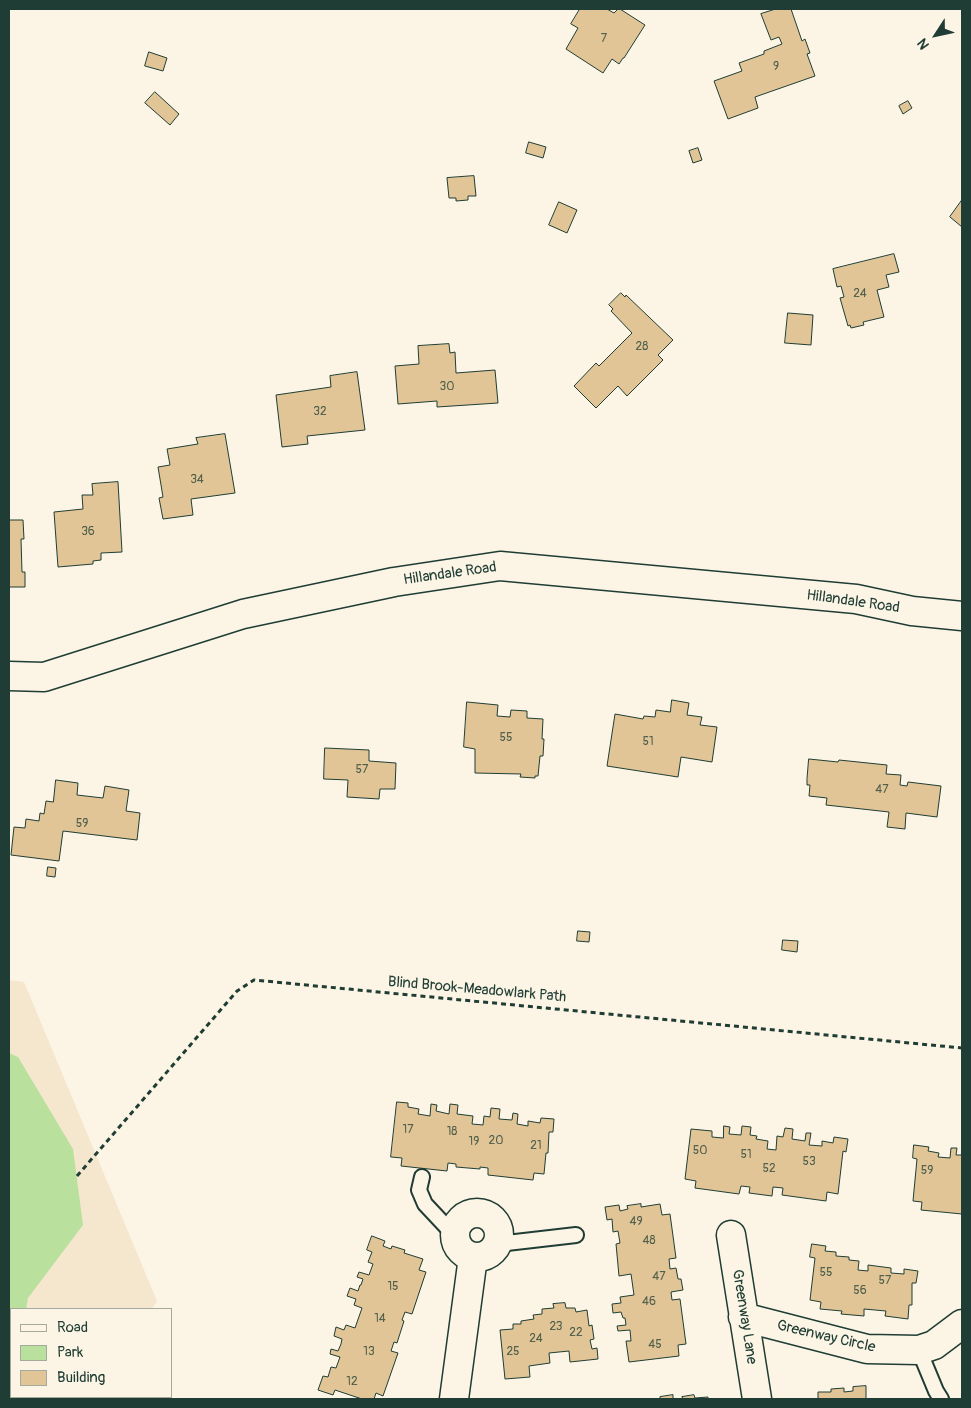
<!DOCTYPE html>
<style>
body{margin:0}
#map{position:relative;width:971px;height:1408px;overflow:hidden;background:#fcf5e5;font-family:Pangolin,sans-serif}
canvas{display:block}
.frame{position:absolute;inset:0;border:10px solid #1f3d34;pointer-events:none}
.legend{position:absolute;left:10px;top:1308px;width:162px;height:90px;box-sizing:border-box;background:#fcf5e5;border:1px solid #a4ab9e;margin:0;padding:6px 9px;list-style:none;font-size:15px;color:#1f3d34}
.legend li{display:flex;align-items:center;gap:10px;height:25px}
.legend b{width:25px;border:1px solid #a4ab9e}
.north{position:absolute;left:911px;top:10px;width:50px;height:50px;-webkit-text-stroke:4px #fcf5e5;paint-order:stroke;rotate:235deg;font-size:14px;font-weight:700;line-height:20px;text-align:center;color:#1f3d34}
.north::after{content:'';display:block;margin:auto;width:18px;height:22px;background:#1f3d34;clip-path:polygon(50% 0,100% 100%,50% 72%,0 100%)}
</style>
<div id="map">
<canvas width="971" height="1408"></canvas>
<div class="frame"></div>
<ul class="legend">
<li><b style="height:6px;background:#fcf5e5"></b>Road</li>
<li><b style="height:14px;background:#b9e19d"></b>Park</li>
<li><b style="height:14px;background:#e1c596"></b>Building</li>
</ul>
<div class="north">N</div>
</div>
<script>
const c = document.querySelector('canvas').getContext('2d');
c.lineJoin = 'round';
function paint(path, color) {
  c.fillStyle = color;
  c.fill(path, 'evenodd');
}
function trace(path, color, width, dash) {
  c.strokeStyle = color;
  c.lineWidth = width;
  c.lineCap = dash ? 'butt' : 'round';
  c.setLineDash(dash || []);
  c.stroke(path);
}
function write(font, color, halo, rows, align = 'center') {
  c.font = font + ' Pangolin,sans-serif';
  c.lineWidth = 4;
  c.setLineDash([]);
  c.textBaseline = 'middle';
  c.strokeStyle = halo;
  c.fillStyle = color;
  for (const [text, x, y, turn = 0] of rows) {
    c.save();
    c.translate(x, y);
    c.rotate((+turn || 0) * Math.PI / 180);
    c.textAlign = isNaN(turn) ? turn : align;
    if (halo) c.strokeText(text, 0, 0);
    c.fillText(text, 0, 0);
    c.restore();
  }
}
const built = new Path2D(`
 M9,980L24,982L157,1301L152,1309H11V1397H105L104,1399H9Z`);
const green = new Path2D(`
 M9,1053L18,1057L73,1149L83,1225L28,1298L26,1309H11V1354H9Z`);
const building = new Path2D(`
 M580,9H607L614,13L618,9H620L645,25L624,58H623L619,64L612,59L603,73L566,49L578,28L571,24Z
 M776,9H791L802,41L805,39L810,53L807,54L815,76L755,97L758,108L728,119L714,81L742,71L739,63L764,54V51L782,44L779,37L771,40L761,14Z
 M149,52L167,58L163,71L145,66Z
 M155,92L179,114L170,125L145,103Z
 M908,101L912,108L903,114L899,106Z
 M529,142L546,147L543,158L526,153Z
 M698,148L702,160L693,163L689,151Z
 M474,176L476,196H468V200L456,201V198H449L447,178Z
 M962,200V227L950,217Z
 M559,202L577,210L567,233L549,225Z
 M894,254L899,272L886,275L889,287L877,290L884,317L863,322L864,325L851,328L850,325L848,326L840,298L844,297L841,286L837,287L833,269Z
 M621,293L625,297L626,295L673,340L658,355L663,360L627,396L618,386L596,408L574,386L596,363L599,366L632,333L611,311L613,309L609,305Z
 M788,313L813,315L811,345L785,343Z
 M449,344L450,353L455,352L456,373L495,370L498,403L437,407V401L398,404L395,366L419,364L418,346Z
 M357,372L365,430L307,436L308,444L282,447L276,395L331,387L330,376Z
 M225,434L235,493L191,499L193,515L163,519L159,498L163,497L158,467L170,465L167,449L198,444L196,438Z
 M118,482L122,552L101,553V560L93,561V564L58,567L54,512L83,509L82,495H93L92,484Z
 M9,520H23L24,539H21L22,572H25V587H9Z
 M672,700L689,703L687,715L702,717L700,725L717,727L712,762L681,757L678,777L607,766L615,714L643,719L644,716L655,717L656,710L670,712Z
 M467,702L498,705L497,716L510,717L511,710L527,711V718L543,719L542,739H544L543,756H540L538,776H535V778L520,777L521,774L475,773V749L464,747Z
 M325,748L369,750V761L396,763L395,789H380L379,799L347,797L348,780L324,779Z
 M809,759L838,762L839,760L887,765L886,774L901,775L900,785L907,786L908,782L941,786L937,817L906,813L905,829L887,827L889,812L826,805L827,798L809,796L810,785H807V779Z
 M56,780L78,783L77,795L103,798L105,786L129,790L126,811L140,813L137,840L63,831L59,861L11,855L14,827L25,828L26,819L39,821L40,813L44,814L46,801L53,802Z
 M48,867L56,868L55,877L47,876Z
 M578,931L590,932L589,942L577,941Z
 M783,940L798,941L797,952L782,950Z
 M397,1102L408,1103V1107L419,1109L418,1114L430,1116L431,1104L437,1105L436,1111L449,1114L450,1104L458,1105L457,1114L473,1116L472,1124L483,1125L484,1116L490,1117L491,1108L500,1109L499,1119L512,1120L513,1113L518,1114L517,1124L528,1126V1121L540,1123L541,1118L554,1119L553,1132H549L548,1153H546L544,1174L534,1173L533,1180L488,1175V1168L480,1167V1169L456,1167V1164L448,1163L447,1171L401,1166L402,1158L391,1157Z
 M724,1126L730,1127L729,1134L741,1135L742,1126L751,1127L750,1135L757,1136L756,1139L768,1141L767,1149L776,1150L777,1136L783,1137L785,1128L793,1129L792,1139L805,1141L806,1133H811L809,1145L822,1146V1141L833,1143L834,1137L848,1139L846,1152L843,1151L838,1194L827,1192L826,1201L782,1195L783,1188L773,1187L772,1196L749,1193L750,1187L741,1186L739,1194L695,1188L696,1181L685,1179L691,1129L712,1131V1137L723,1138Z
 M914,1145L929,1147L928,1151L939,1153L938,1157L950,1158L951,1148H957L956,1155H962V1214L921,1210L922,1202L913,1201L917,1159L913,1158Z
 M641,1204V1207L660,1204L662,1215L670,1214L676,1258L669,1259L670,1269L676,1268L678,1279H681L683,1290L671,1292L672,1300L680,1299L686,1344L678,1345L679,1356L629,1362L626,1341H631L630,1330L618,1331L617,1326L626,1325L625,1318H623L621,1312L613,1313L612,1304L621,1303L620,1297L634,1295L631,1274L619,1276L616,1244L620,1243L618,1231L613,1232L612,1219L607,1220L605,1207L619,1205L620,1211L628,1209L627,1206Z
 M372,1236L385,1241L383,1246L391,1249L392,1246L405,1250L404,1253L423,1259L419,1270L426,1272L412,1314L405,1312L402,1320L404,1321L397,1343L394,1342L391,1351L398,1353L383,1396L376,1393L374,1399H362L335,1390L333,1395L318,1390L323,1376L328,1377L331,1367L336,1368L340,1357L330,1354L331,1349L338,1351L341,1344L342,1339L334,1336L336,1327L344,1330L346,1325L355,1328L362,1308L354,1305L356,1299L347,1296L350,1288L358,1291L360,1285H361L363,1279L357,1277L359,1272L369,1275L373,1264L368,1262L372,1252L367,1250Z
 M812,1244L826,1246L825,1251L836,1252V1256L849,1257V1260L859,1261L858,1270L868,1271V1265L891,1268V1273L904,1274V1269L918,1271L916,1283H912V1305H909L908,1319L885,1316L886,1311L864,1309V1316L841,1314L842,1311L820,1309L821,1302L810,1300L815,1258L810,1257Z
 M565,1303L566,1308H575L576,1312L587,1310L589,1326L592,1325L594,1339L590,1340L592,1349L597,1348L598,1359L570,1362L569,1351L549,1353L550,1363L529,1366L530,1377L505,1379L500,1330L513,1329V1324H521V1321L534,1319L533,1315L542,1314V1309L554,1308L553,1304Z
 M866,1386V1399H818V1392H831V1389L844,1388V1392L853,1391V1387Z
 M673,1395V1399H660V1397Z
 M694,1395L695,1398L708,1397V1399H683L682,1397Z
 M52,1397H76V1399H52Z`);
const path = new Path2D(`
 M77,1176L237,991L254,980L962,1048`);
const service = new Path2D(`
 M422,1177L419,1190L425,1204L455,1236
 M498,1244L576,1235
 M919,1350L936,1391L941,1399`);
const minor = new Path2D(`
 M9,676L44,677L243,614L394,582L500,566L856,599L912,611L962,616
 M455 1235a22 22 0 1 1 44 0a22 22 0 1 1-44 0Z
 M731,1235L757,1399
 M743,1317L867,1349L919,1350L934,1345L962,1324
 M42,1399V1397
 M454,1399L473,1257`);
const numberNames = [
 ["7",604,39],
 ["9",776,67],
 ["24",860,294],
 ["28",642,347],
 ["30",447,387],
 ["32",320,412],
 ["34",197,480],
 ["36",88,532],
 ["55",506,738],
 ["51",648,742],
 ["57",362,770],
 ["47",882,790],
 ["59",82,824],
 ["17",408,1130],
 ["18",452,1132],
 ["20",496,1141],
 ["19",474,1142],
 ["21",536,1146],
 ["50",700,1151],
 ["51",746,1155],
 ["53",809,1162],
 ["52",769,1169],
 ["59",927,1171],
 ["49",636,1222],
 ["48",649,1241],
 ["55",826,1273],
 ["47",659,1277],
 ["57",885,1281],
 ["15",393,1287],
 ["56",860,1291],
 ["46",649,1302],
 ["14",380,1319],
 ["23",556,1327],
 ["22",576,1333],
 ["24",536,1339],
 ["45",655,1345],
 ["13",369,1352],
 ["25",513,1352],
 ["12",352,1382]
];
const streetNames = [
 ["Hillandale Road",450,574,-8],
 ["Hillandale Road",853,602,8],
 ["Blind Brook-Meadowlark Path",477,990,5],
 ["Greenway Lane",744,1317,81],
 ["Greenway Circle",826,1337,13]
];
paint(built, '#f4e7cd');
paint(green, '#b9e19d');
paint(building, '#e1c596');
trace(building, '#1f3d34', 1);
trace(service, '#1f3d34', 18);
trace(minor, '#1f3d34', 31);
trace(path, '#1f3d34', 3, [5, 4]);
trace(service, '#fcf5e5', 14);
trace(minor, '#fcf5e5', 28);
write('12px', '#505f4c', null, numberNames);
write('15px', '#1f3d34', '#fcf5e5', streetNames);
</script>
